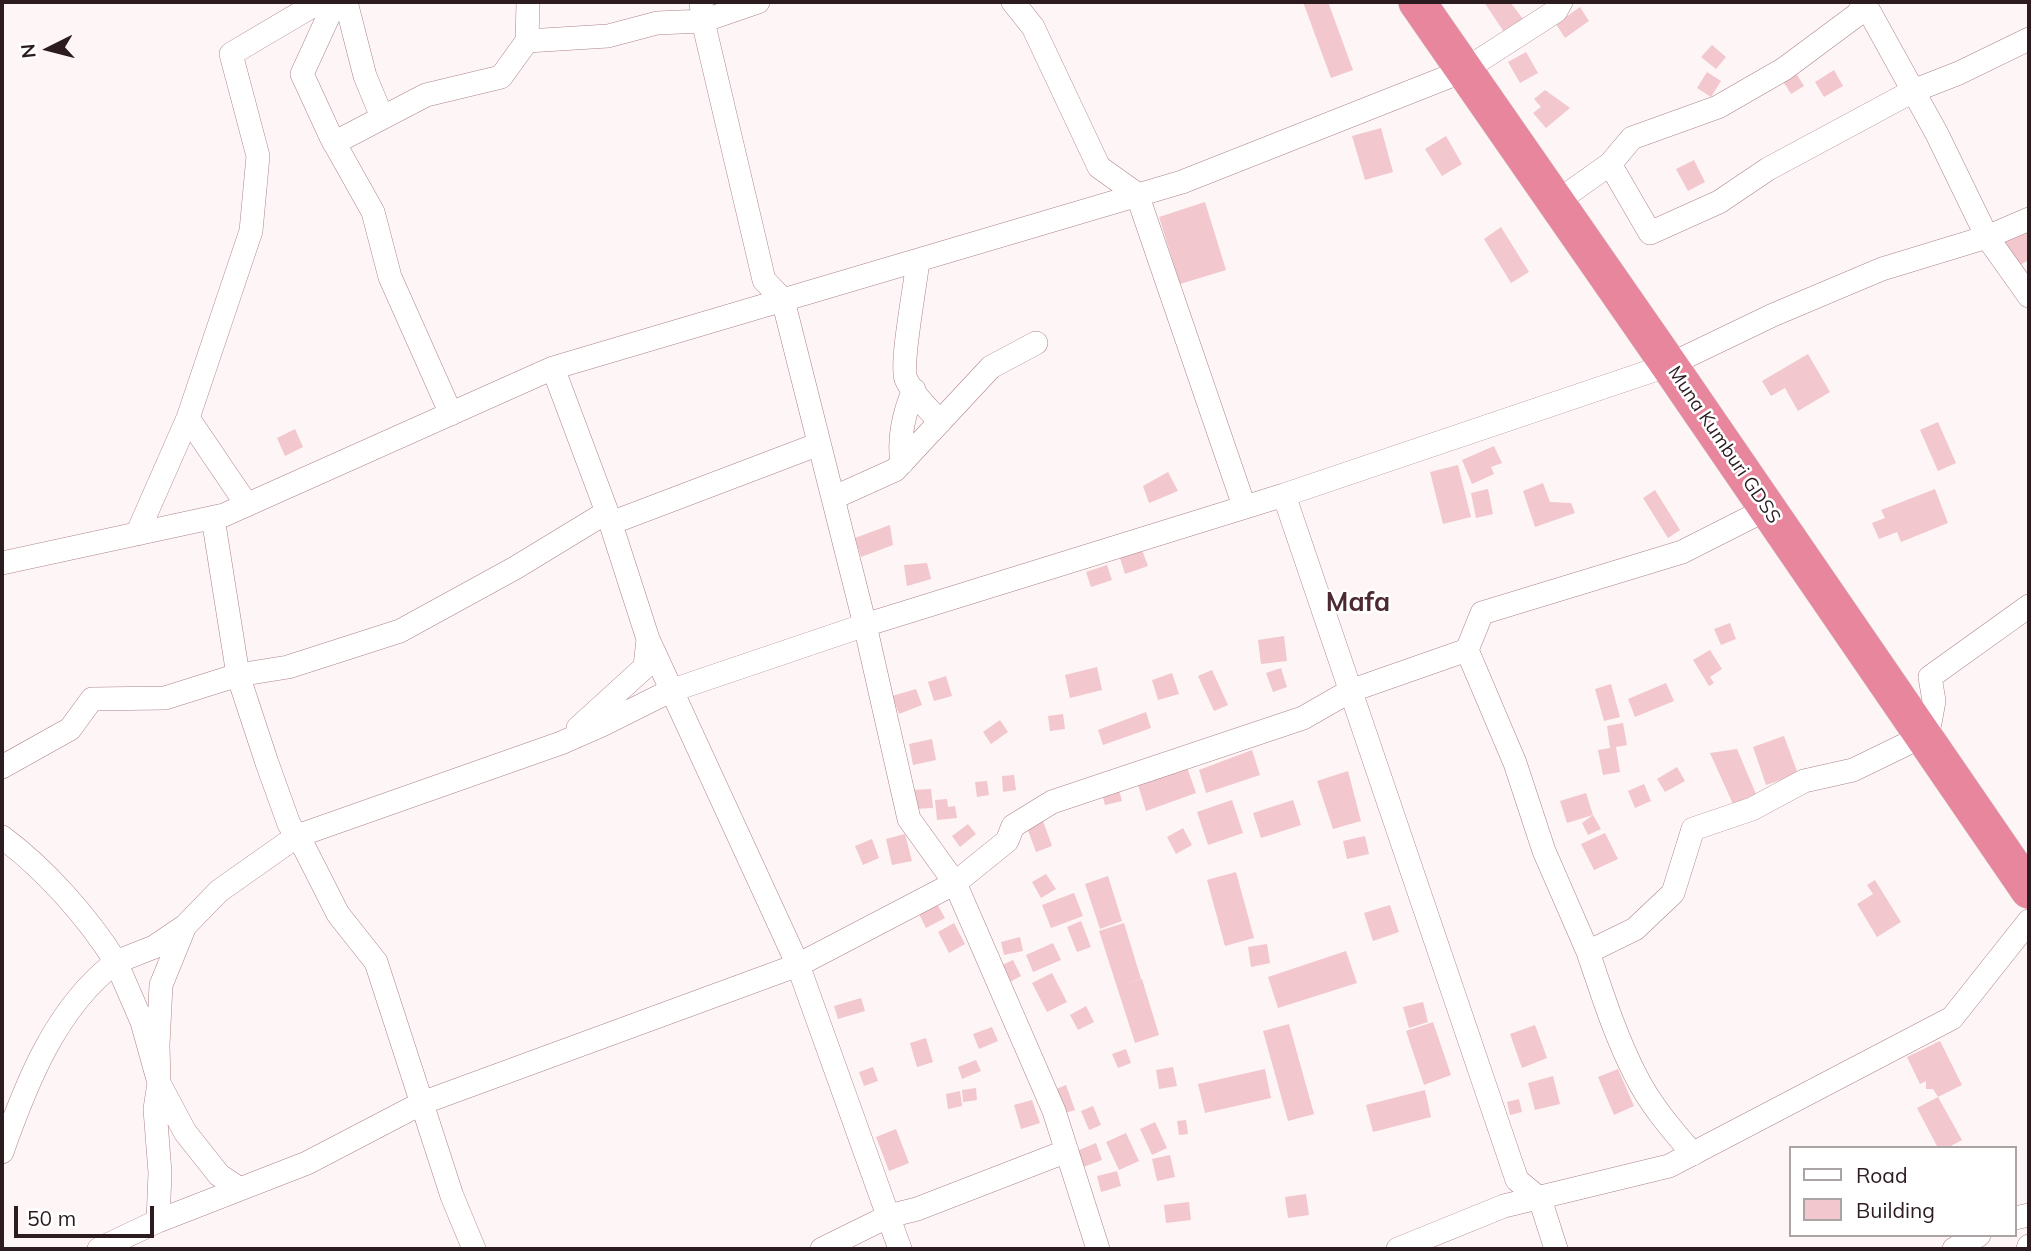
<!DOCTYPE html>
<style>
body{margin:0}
#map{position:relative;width:2031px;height:1251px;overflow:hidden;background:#fef5f6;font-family:Mulish,sans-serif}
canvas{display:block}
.frame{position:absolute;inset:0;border:4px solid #2c1c1f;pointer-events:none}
.legend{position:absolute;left:1789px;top:1146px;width:228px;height:91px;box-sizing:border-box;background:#fff;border:2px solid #aba4a5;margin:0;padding:9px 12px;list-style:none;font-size:21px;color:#2c1c1f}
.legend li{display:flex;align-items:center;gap:14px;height:35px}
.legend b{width:35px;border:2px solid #aba4a5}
.north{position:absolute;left:14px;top:14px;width:70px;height:70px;-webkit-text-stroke:5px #fff;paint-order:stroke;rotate:264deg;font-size:19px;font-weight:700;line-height:28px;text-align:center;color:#2c1c1f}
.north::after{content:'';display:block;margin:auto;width:24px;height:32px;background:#2c1c1f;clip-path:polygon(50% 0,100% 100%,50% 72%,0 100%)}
.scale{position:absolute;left:14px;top:1206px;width:140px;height:32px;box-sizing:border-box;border:4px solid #2c1c1f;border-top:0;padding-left:9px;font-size:21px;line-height:24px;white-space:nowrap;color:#2c1c1f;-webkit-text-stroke:5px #fff;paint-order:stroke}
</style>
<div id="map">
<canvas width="2031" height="1251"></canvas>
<div class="frame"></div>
<ul class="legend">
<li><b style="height:9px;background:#fff"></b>Road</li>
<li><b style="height:19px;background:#f2c7cd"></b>Building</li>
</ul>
<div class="north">N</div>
<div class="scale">50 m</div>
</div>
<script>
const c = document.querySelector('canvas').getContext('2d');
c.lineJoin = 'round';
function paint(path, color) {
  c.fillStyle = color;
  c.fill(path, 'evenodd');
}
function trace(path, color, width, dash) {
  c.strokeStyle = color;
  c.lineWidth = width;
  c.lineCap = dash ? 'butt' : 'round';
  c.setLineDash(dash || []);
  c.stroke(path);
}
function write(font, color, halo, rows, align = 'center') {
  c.font = font + ' Mulish,sans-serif';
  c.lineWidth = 5;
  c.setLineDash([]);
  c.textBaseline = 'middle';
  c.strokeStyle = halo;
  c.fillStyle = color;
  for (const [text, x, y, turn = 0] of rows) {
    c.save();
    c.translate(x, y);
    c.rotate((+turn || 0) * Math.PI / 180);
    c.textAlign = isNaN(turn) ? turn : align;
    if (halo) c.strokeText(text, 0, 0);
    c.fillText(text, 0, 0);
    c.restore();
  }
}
const building = new Path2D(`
 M1303,2H1328L1353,70L1331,78Z
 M1484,2H1510L1523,19L1504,32Z
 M1580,7L1589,21L1565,38L1556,24Z
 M1712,45L1726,57L1716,69L1701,57Z
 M1526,52L1538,73L1520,83L1508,62Z
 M1794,70L1804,86L1791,94L1781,78Z
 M1834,70L1843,86L1824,97L1815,82Z
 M1707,72L1721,81L1711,97L1697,88Z
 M1545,90L1570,108L1546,128L1533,113L1541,107L1534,99Z
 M1381,128L1393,172L1365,180L1352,136Z
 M1446,136L1462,164L1442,176L1425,149Z
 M1694,160L1705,182L1688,191L1676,169Z
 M1205,202L1226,270L1180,284L1159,217Z
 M1501,227L1529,272L1511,283L1484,239Z
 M2025,227L2029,235V260L2018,266L2003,239Z
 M1808,354L1830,392L1798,411L1785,388L1771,396L1762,381Z
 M1938,422L1956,463L1938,471L1920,430Z
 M295,429L303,447L285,456L277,438Z
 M1494,446L1502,463L1491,467L1494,474L1472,484L1462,460Z
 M1458,465L1471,517L1443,524L1430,472Z
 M1168,472L1178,491L1149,503L1143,486Z
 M1543,483L1550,502L1571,503L1575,513L1535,527L1523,491Z
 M1488,489L1493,514L1476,518L1471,493Z
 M1935,489L1948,523L1901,542L1897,532L1879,539L1872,523L1885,518L1881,510Z
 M1655,490L1680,530L1668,538L1643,498Z
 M890,525L893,545L861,557L855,538Z
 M1142,550L1148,566L1125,574L1120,558Z
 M927,563L931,579L907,586L904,565Z
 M1107,565L1112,580L1091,587L1086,572Z
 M1730,623L1736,639L1721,645L1714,629Z
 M1284,636L1287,661L1261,664L1258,640Z
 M1710,650L1722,669L1710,677L1714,683L1709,686L1693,660Z
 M1097,667L1102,690L1070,698L1065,675Z
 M1281,668L1287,687L1273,692L1266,673Z
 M1212,670L1228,705L1214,711L1198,676Z
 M1172,673L1179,694L1158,700L1152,680Z
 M946,676L952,696L934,701L928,682Z
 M1666,683L1674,701L1635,717L1628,699Z
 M1611,684L1620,717L1604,721L1595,689Z
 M916,689L922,705L899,714L892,696Z
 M1146,712L1151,728L1103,745L1098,730Z
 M1063,714L1065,729L1050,731L1048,716Z
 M1000,720L1008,732L991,744L983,732Z
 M1623,723L1627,745L1616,747L1620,772L1603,775L1598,750L1610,748L1607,726Z
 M1784,736L1798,774L1766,785L1753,747Z
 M932,739L936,760L913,765L909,744Z
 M1737,749L1756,794L1733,804L1710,753Z
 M1252,750L1260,775L1206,793L1199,770Z
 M1187,767L1196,793L1146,811L1138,785Z
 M1677,767L1685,781L1665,792L1657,779Z
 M1348,771L1361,821L1333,829L1317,781Z
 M1014,775L1016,790L1003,792L1002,776Z
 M987,781L989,795L977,797L975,782Z
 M1644,784L1651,801L1635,808L1628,791Z
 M1118,786L1122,801L1105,805L1101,791Z
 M931,789L933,808L914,809L912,790Z
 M1586,793L1593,815L1567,823L1560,801Z
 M947,799L948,807L955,806L957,818L937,820L935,800Z
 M1232,800L1243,833L1208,845L1197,812Z
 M1293,800L1301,825L1261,838L1253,813Z
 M1593,815L1601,829L1588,835L1582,823Z
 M1042,818L1052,846L1036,852L1026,825Z
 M968,824L976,834L960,847L952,836Z
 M1183,828L1192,845L1176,854L1167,837Z
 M1605,833L1618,859L1594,870L1581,844Z
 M905,834L912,861L892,865L886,839Z
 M1365,836L1369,854L1347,859L1343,841Z
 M872,839L879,858L863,865L855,846Z
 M1236,872L1254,938L1225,946L1207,880Z
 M1046,874L1056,889L1041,898L1032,882Z
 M1108,876L1122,921L1100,929L1085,884Z
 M1875,880L1901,922L1877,937L1857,904L1873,894L1867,885Z
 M1074,893L1083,916L1051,928L1042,905Z
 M935,900L945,918L926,928L917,910Z
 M1390,905L1399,932L1373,941L1364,913Z
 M1081,921L1091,947L1077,952L1067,927Z
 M954,923L965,944L949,953L938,932Z
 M1124,923L1141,979L1120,985L1142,979L1159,1035L1135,1043L1099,931Z
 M1020,937L1023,951L1004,955L1001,942Z
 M1053,943L1061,960L1033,972L1026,955Z
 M1267,944L1270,963L1251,967L1248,947Z
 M1346,951L1357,983L1278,1008L1268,977Z
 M1013,960L1021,976L1006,984L998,967Z
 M1052,973L1067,1002L1047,1012L1032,983Z
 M861,998L865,1011L838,1019L834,1006Z
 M1423,1002L1428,1022L1409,1028L1403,1007Z
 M1086,1006L1094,1022L1078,1030L1070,1015Z
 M1433,1022L1451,1075L1424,1085L1406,1031Z
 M1289,1024L1314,1114L1288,1121L1263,1031Z
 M1535,1025L1547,1058L1522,1068L1510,1034Z
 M992,1027L998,1041L979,1049L973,1034Z
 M926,1038L933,1062L917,1067L910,1043Z
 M1940,1041L1962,1085L1938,1097L1933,1089H1926V1081L1920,1084L1907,1057Z
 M1126,1049L1131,1063L1118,1068L1112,1054Z
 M976,1060L981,1071L962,1079L958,1067Z
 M873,1067L878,1081L864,1086L859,1072Z
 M1173,1067L1177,1086L1159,1089L1156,1070Z
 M1265,1069L1271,1098L1205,1113L1198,1084Z
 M1618,1069L1634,1106L1614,1115L1598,1077Z
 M1553,1076L1560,1104L1535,1110L1528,1083Z
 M1066,1085L1075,1110L1062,1114L1054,1090Z
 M976,1088L977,1100L963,1102L962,1090Z
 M1425,1090L1431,1117L1373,1132L1366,1105Z
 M960,1091L962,1106L948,1109L946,1094Z
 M1938,1097L1962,1140L1947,1148H1938L1917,1108Z
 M1519,1099L1522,1112L1510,1115L1507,1102Z
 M1032,1100L1040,1123L1021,1129L1014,1105Z
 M1093,1106L1101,1125L1089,1130L1081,1111Z
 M1186,1120L1188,1134L1179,1135L1177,1121Z
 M1155,1122L1167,1148L1152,1155L1140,1129Z
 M896,1129L909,1163L889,1171L876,1137Z
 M1126,1133L1139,1161L1119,1170L1106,1142Z
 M1096,1143L1102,1160L1078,1169L1072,1153Z
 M1170,1155L1175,1177L1157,1181L1152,1159Z
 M1117,1171L1121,1186L1101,1192L1097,1176Z
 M1306,1194L1309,1215L1288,1218L1285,1197Z
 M1189,1202L1191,1220L1166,1223L1164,1205Z`);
const minor = new Path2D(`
 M335,2L302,74L331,137L373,212L390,277L451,414
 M346,2L365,76L382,117
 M701,2L703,21L764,280L783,300L865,625L909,819L955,883L1054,1111L1098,1249
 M1013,2L1033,27L1099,167L1137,194L1244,506
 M1864,2L1937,134L1987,237L2029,296
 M527,41L608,36L657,23L703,21L758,2
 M334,143L426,95L501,77L527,41L528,2
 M1610,164L1650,233L1719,202L1768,169L1913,91L1959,73L2029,39
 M1555,203L1610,164L1632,138L1718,107L1784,69L1858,14L1864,2
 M918,260C916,283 900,364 906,379C913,395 929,409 940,422
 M553,368L607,512L648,639L798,965L900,1249
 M188,418L247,505
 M902,463C898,439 904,412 914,390
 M1284,495L1517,1180L1540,1199L1556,1249
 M833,498L895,470L991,367L1036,343
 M213,518L238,675L267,763L289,824L304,847L338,914L376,962L452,1196L474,1249
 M611,523L819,444
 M137,534L188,418L251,231L258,156L231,54L319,2
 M2,563L224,515L553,368L1182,182L1463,71L1556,11L1561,2
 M1467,650L1515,763L1544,851L1588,952
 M578,728L645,667L648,639
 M2,767L70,729L92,699L165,698L238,675L288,667L400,631L515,568L607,512
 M2,837C45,869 87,916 116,962L154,947L185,926L161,985L158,1045L159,1083L185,1132L219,1175L240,1189
 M185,926L219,891L297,836L561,743L602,725L670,691L865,625L1284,495L1669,365L1773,315L1882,269L1987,237L2029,219
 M2,1152C26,1084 56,1007 116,962L142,1022L159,1083L155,1109L160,1173L158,1221
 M1693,1154C1672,1130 1649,1103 1635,1074C1615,1035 1602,993 1588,952L1635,929L1673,893L1693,829L1752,809L1804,781L1853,770L1923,736L1930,723L1934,701L1930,677L2029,606
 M2015,1218L2029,1215
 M99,1249L158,1221L307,1163L422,1103L798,965L955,883L1007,841L1013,826L1052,802L1303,718L1350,691L1467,650L1482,613L1682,552L1767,509
 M822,1249L889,1216L917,1209L1067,1151
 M1398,1249L1504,1206L1669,1166L1952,1018L2029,921
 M1954,1249L1979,1235
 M2028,1249L2029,1246`);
const trunk = new Path2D(`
 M1417,2L1669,365L2029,890`);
const streetNames = [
 ["Muna Kumburi GDSS",1724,445,56]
];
const districtNames = [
 ["Mafa",1358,603]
];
paint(building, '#f2c7cd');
trace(minor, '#ac848a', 24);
trace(trunk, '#d5d2d2', 38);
trace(minor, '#fff', 23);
trace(trunk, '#e7869c', 37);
write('19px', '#2c1c1f', '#fff', streetNames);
write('bold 26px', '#4b2a31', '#fff', districtNames);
</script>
